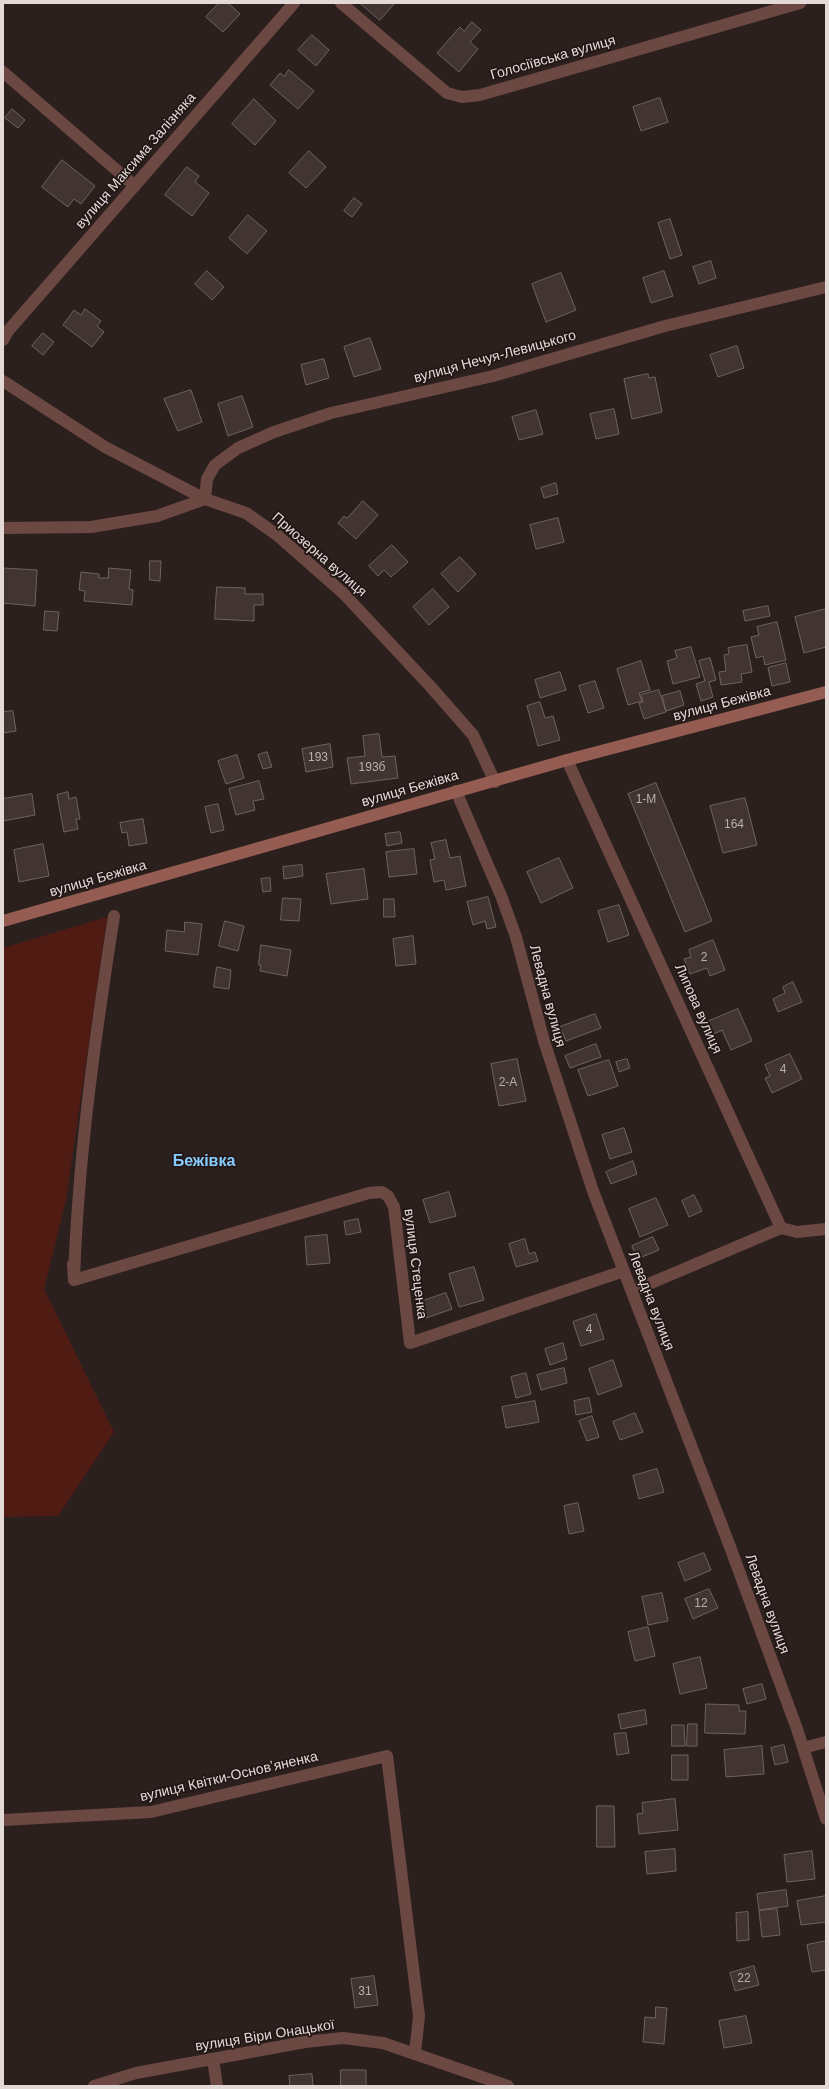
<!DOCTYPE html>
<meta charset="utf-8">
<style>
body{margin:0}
#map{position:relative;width:829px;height:2089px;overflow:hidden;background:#2c201e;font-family:Arial,sans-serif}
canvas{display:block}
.frame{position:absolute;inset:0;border:4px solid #e3dad8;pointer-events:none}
</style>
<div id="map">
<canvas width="829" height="2089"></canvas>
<div class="frame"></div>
</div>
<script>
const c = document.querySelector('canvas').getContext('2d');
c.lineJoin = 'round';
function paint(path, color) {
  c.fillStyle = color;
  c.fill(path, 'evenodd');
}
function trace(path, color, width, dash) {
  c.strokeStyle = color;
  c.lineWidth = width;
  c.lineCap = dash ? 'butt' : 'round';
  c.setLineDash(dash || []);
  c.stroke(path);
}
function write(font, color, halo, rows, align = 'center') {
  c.font = font + ' Arial,sans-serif';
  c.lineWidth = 3.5;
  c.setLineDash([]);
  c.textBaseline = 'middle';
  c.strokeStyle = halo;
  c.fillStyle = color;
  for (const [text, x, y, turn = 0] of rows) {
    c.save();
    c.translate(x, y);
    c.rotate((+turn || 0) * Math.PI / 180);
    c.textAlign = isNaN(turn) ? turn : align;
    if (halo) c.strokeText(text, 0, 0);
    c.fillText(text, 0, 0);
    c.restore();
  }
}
const green = new Path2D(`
 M107,917L66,1200L44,1289L114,1432L58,1516L3,1517V948Z`);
const building = new Path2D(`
 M219,3H228L240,14L223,32L206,17Z
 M360,3H395L380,20Z
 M472,22L481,30L470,42L478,49L459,72L437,53L460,27L464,31Z
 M312,35L329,50L316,66L298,50Z
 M289,70L314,91L298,109L270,85L280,73L284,76Z
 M660,98L668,122L641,131L633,107Z
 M254,99L276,121L255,145L232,124Z
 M12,109L25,120L18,128L5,118Z
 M309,151L326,167L306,188L289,173Z
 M62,160L95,186L81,204L74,199L68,207L42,187Z
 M187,167L199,176L195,182L209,193L192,216L165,195Z
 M354,198L362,204L352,217L344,211Z
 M248,215L267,231L247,254L229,238Z
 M670,219L682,255L670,259L658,223Z
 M711,261L716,278L699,284L693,267Z
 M207,271L224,287L212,300L195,284Z
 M664,271L673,296L651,303L643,278Z
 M561,273L576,310L546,322L532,284Z
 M85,309L101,321L97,326L104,332L92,347L63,325L74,310L81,315Z
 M43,333L54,342L43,355L32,346Z
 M370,338L381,369L354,377L344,347Z
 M737,346L744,368L718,377L710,355Z
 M324,359L329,378L306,385L301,365Z
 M648,374L649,378L655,377L662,412L632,419L624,379Z
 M191,390L202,422L178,431L164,399Z
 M242,396L253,427L228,436L218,404Z
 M614,409L619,434L596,439L590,414Z
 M536,410L543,434L519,440L512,417Z
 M556,483L558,494L544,498L541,488Z
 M363,501L378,515L356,539L338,523L344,516L347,518Z
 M558,518L564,542L536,549L530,525Z
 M392,545L408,562L391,577L384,570L378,576L369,566Z
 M460,557L476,574L458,592L441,574Z
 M150,561H161L160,581L150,580Z
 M3,568L37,570L35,606L3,603Z
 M109,568L131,570L129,589L133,590L132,605L84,601L85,591L79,590L81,572L99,574V578H108Z
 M217,587L245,588V594H263V605H254V621L215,619Z
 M433,589L449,607L429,625L413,607Z
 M768,606L770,616L745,621L743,611Z
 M826,609V647L804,653L795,617Z
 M45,611L59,612L57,631L44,630Z
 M777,622L786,660L765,665L763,656L756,658L751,637L759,635L757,627Z
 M747,645L752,672L741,674L742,682L721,685L719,672L726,671L724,655L729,654L728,648Z
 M691,647L700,677L673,684L667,661L677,658L675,651Z
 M710,658L716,680L709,682L713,697L701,701L696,684L705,681L699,661Z
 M641,661L650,690L639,693L642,701L628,705L617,669Z
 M786,663L790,682L772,686L768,668Z
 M560,672L566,690L540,698L535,680Z
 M595,681L604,708L588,713L579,686Z
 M659,690L666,712L644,719L639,703L643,702L641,695Z
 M680,691L684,705L666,711L662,696Z
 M540,702L545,718L553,716L560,740L538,746L527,706Z
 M13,711L16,731L3,733V712Z
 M379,734L382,757L395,756L398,778L351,784L347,758L365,756L363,736Z
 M330,744L333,767L306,772L302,749Z
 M267,752L272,767L263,769L258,755Z
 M237,755L244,778L226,784L218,761Z
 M259,781L264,799L253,801L255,810L236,815L229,789Z
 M656,783L712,921L685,932L628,794Z
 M68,792L69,799L76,797L80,819H76L78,829L64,832L57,795Z
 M32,794L35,815L3,821V799Z
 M745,798L757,845L723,853L710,806Z
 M218,804L224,830L211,833L205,807Z
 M143,819L147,843L129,846L127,832L122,833L120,823Z
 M400,832L402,843L387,846L385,834Z
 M446,840L450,858L460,856L466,886L446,890L444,880L434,882L430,860L435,859L431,843Z
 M43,844L49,876L19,882L14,850Z
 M414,849L417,874L389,877L386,852Z
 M559,858L573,888L541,903L527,872Z
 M302,865L303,876L284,879L283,867Z
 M364,869L368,899L331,904L326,874Z
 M270,878L271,891L263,892L261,879Z
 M488,897L496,927L487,929L485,921L473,925L467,902Z
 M283,898L301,899L299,921L281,920Z
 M384,899H394L395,917H384Z
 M619,905L629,935L608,942L598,911Z
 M225,921L244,926L238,951L219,946Z
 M185,922L202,924L198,955L165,951L167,930L184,932Z
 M413,936L416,964L396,966L393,939Z
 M713,940L725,970L710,976L707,968L690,974L684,959L691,957L689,950Z
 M261,945L291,950L287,976L260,971L261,965H259Z
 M217,967L231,970L229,989L214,987Z
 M793,982L802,1002L778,1012L773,999L785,993L783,987Z
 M738,1009L752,1041L731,1050L722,1030L712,1035L707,1022Z
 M595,1014L601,1028L566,1041L560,1027Z
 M596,1044L601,1057L570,1068L565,1056Z
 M790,1054L802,1079L772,1093L765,1078L770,1076L765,1065Z
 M517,1059L526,1101L499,1106L491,1064Z
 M627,1059L630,1068L619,1072L616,1062Z
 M609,1060L618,1086L588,1096L578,1070Z
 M624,1128L632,1152L610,1159L602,1135Z
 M633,1161L637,1174L611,1184L606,1172Z
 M449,1192L456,1216L430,1223L423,1200Z
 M694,1195L702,1211L689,1217L682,1201Z
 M656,1198L668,1225L640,1237L629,1209Z
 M358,1219L361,1232L346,1235L344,1222Z
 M327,1235L330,1263L307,1265L305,1237Z
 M653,1237L659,1250L637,1259L632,1246Z
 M525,1239L529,1254L535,1252L538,1261L516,1267L509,1244Z
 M474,1267L484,1300L459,1307L449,1274Z
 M446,1293L452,1309L426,1318L420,1302Z
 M596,1314L604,1339L581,1346L573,1322Z
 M563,1343L567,1359L550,1365L545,1349Z
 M613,1360L622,1386L598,1395L589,1369Z
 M564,1368L567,1383L541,1390L537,1375Z
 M526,1373L531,1394L516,1398L511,1377Z
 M589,1398L592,1412L576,1415L574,1401Z
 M535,1401L539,1422L506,1428L502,1407Z
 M635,1413L643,1432L620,1440L613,1422Z
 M592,1416L599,1437L587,1441L579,1421Z
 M657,1469L664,1492L639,1499L633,1476Z
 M578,1503L584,1531L569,1534L564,1506Z
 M704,1553L711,1570L685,1581L678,1563Z
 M709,1589L718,1608L693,1619L685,1599Z
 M662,1593L668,1621L648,1625L642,1597Z
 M648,1627L655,1656L635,1661L628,1632Z
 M700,1657L707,1688L680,1694L673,1664Z
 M762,1684L766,1699L747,1704L743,1689Z
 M706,1704L739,1705V1711H746L745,1734L705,1733Z
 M645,1710L647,1724L621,1729L618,1715Z
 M688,1724H697V1746H687Z
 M672,1725H684L685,1746H672Z
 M626,1733L629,1753L617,1755L614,1734Z
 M784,1745L788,1762L775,1765L771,1748Z
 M762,1746L764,1774L726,1777L724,1750Z
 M672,1755H688V1780H672Z
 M675,1799L678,1830L639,1834L637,1814L643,1813L642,1803Z
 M597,1806H614L615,1847H597Z
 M675,1849L676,1871L647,1874L645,1852Z
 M812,1851L815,1879L787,1882L784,1855Z
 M786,1890L788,1906L759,1910L757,1894Z
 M826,1896V1922L801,1925L797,1901Z
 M777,1909L780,1935L762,1937L759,1911Z
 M748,1912L749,1940L737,1941L736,1913Z
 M826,1941V1970L812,1972L807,1945Z
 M754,1966L759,1985L735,1991L730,1973Z
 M374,1976L378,2005L355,2008L351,1979Z
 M656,2007L667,2008L664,2044L643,2042L645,2017L655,2018Z
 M746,2016L752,2043L724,2048L719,2021Z
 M341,2070H366V2086H341Z
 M312,2074L313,2086H290L289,2076Z`);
const minor = new Path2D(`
 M341,3L447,93L462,97L480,95L800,3
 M3,72L135,186
 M3,340L8,331L294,3
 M3,381L105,447L205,499L246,513L277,535L343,593L430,686L473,735L495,782
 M205,499L207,479L215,465L238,448L274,432L331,413L493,376L665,326L826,287
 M3,528L91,527L157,516L205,499
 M567,760L781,1228L797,1232L826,1229
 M456,791L502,898L516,937L544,1041L593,1191L729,1544L797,1729L826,1819
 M73,1264L74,1280C78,1158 95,1037 114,916
 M74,1280L369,1193L382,1192L388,1196L394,1207L410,1343L624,1271
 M632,1291L781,1228
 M803,1748L826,1742
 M3,1820L151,1812L387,1756L419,2016L415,2053
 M213,2059L217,2086
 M94,2086L136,2073L305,2042L343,2038L383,2043L508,2086`);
const secondary = new Path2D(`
 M3,921L567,760L826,692`);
const numberNames = [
 ["193",318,758],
 ["193б",372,768],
 ["1-М",646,800],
 ["164",734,825],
 ["2",704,958],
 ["4",783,1070],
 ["2-А",508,1083],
 ["4",589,1330],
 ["12",701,1604],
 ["22",744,1979],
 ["31",365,1992]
];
const streetNames = [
 ["Голосіївська вулиця",553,58,-16],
 ["вулиця Максима Залізняка",136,161,-49],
 ["вулиця Нечуя-Левицького",495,357,-15],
 ["Приозерна вулиця",319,555,41],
 ["вулиця Бежівка",722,704,-15],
 ["вулиця Бежівка",410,789,-16],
 ["вулиця Бежівка",98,879,-16],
 ["Левадна вулиця",547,996,75],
 ["Липова вулиця",698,1009,66],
 ["вулиця Стеценка",415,1264,83],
 ["Левадна вулиця",651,1301,69],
 ["Левадна вулиця",767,1604,70],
 ["вулиця Квітки-Основʼяненка",229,1777,-13],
 ["вулиця Віри Онацької",265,2036,-9]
];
const quarterNames = [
 ["Бежівка",204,1162]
];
paint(green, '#501b13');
paint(building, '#413431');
trace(building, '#70625f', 1);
trace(minor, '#6c4842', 12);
trace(secondary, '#955c51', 12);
write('12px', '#bab0ae', null, numberNames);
write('14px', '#e3dad8', '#231715', streetNames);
write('bold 16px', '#86ccfe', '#231715', quarterNames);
</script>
